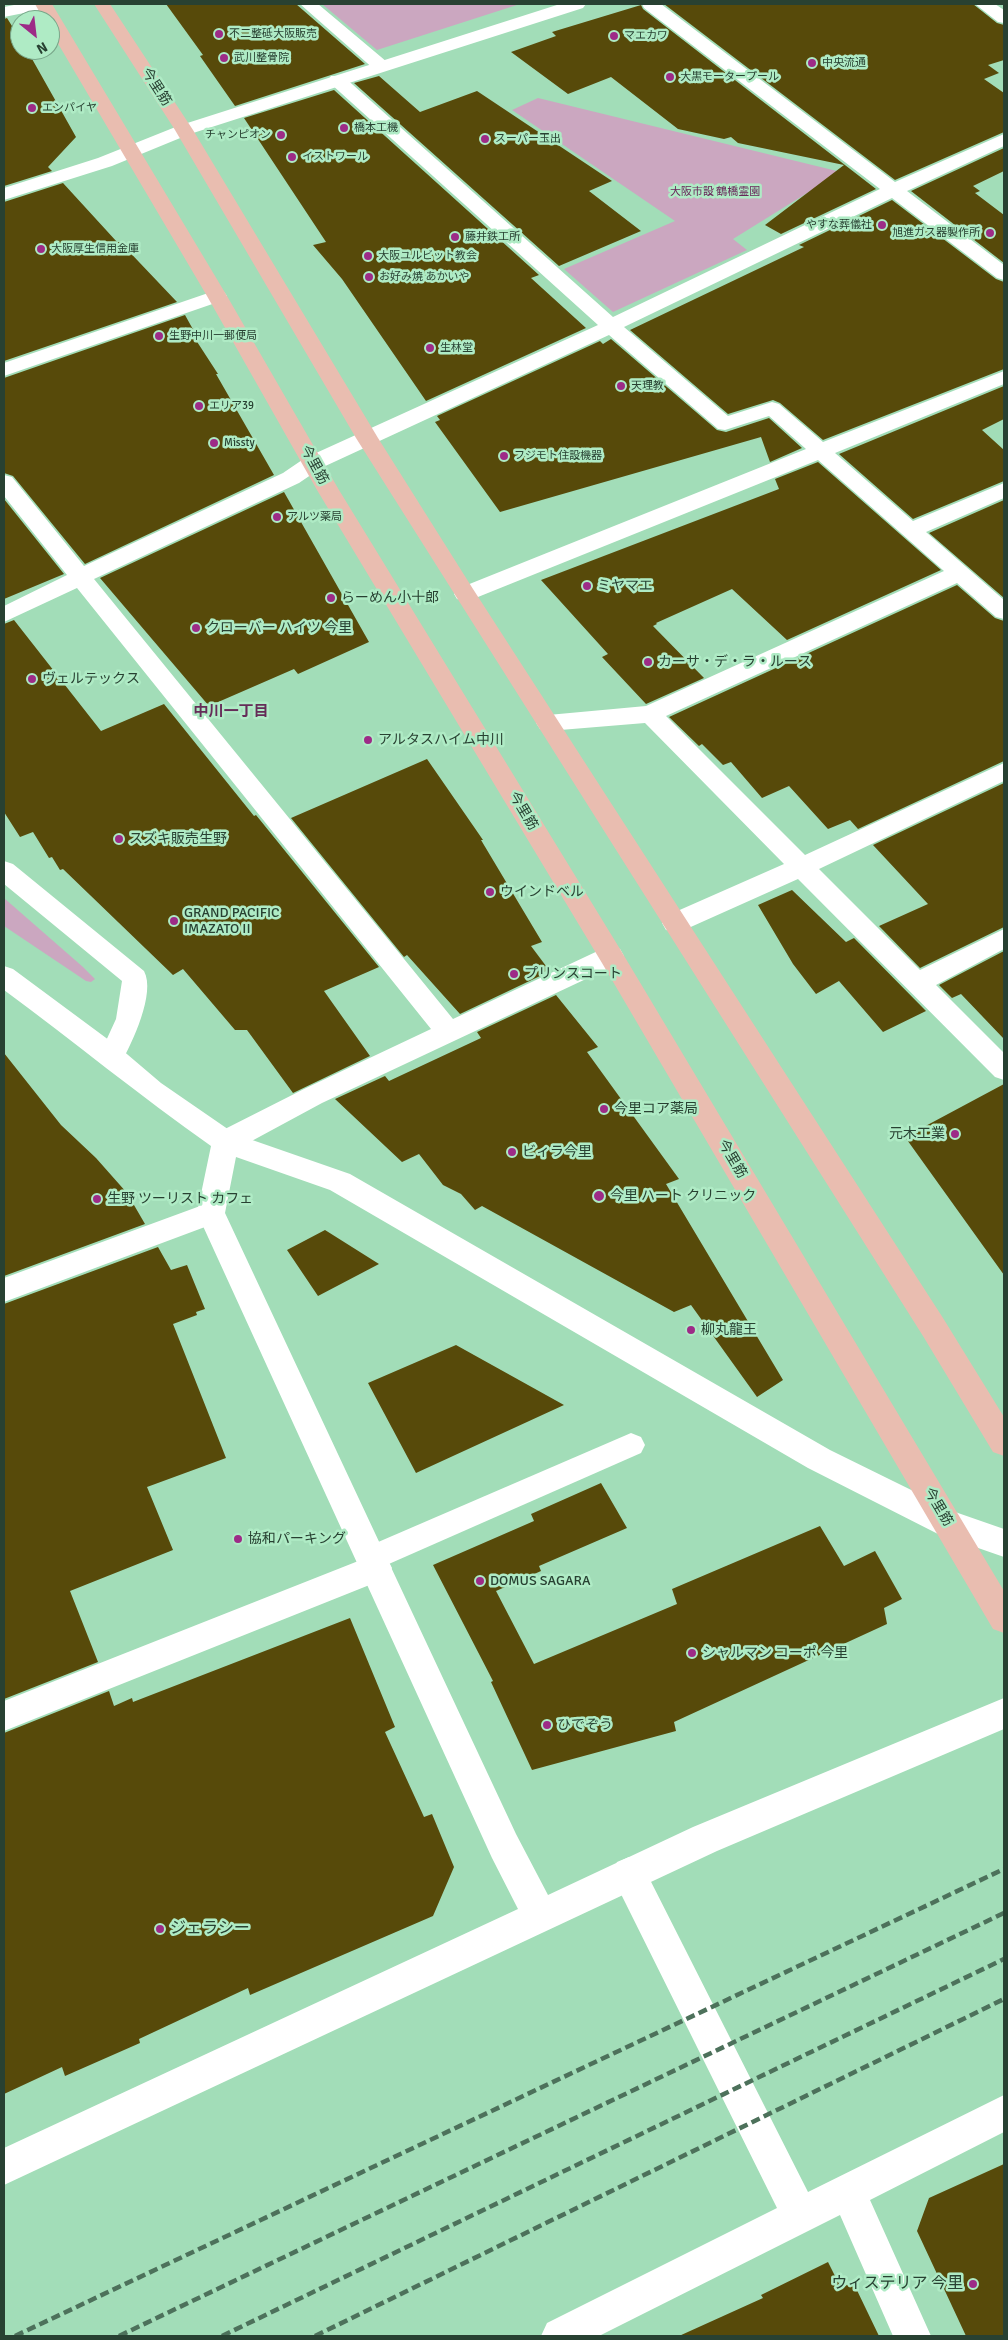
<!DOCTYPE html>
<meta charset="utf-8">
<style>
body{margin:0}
#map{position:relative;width:1008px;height:2340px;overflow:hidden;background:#a2ddb8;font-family:Signika,sans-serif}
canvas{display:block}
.frame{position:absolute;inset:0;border:5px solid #284132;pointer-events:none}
.north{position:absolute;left:10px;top:10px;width:50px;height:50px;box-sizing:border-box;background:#afebc5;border:1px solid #79a78a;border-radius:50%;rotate:151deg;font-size:14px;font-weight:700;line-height:20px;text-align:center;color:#284132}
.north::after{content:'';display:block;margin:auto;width:18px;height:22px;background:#9d2b87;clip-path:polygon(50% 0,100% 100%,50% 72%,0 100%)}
</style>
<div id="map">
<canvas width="1008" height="2340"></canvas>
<div class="frame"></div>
<div class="north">N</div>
</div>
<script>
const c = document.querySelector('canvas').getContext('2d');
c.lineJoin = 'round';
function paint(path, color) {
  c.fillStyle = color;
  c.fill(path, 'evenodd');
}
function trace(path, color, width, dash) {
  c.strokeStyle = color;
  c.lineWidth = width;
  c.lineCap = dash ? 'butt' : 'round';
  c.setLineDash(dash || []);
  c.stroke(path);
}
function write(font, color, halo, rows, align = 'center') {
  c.font = font + ' Signika,"Noto Sans JP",sans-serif';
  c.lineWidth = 5;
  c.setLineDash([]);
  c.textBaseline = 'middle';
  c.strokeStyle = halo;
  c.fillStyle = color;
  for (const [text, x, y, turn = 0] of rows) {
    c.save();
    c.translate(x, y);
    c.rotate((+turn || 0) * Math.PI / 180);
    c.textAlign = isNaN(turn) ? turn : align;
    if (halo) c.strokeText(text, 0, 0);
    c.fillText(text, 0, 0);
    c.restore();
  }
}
const green = new Path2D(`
 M322,4H520L377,50Z
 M538,98L841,172L733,239L747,250L613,312L564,269L675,221L512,110Z
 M4,898L83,967L95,979L91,982L86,981L4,926Z`);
const building = new Path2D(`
 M166,4H296L365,64L235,106L200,56L203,55Z
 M664,4H973L997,23L1004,25V60L988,65L999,73L984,79L1004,93V132L895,180Z
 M641,5L643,9L876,189L781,234L765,225L844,165L738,143L731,137L724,139L678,129L611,77L568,94L511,52L556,36L552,32Z
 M7,18L20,39V50H27L76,137L48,167L52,171L4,186V19Z
 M379,76L420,112L477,91L612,181L589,191L641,231L559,266L354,83Z
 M334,90L539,275L531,278L586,328L426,401L342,279L313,245L326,242L244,118Z
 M1004,148V171L973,186L980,191L975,193L1004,215V263L911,191Z
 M63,183L117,242H120L177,302L4,361V202Z
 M892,200L996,279L1004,282V369L823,440L780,403L773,400L728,414L630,330L804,247L799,245Z
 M185,315L195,333L192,334L218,374H216L274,475L85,564L13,476L4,473V378Z
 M611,339L717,430L726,432L769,418L802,448L770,462L761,437L500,512L435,422L440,420L437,416L600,341L603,344Z
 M1004,386V419L982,430L1004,450V481L913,519L839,454Z
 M818,462L941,570L787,640L732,589L656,623L657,624L653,626L704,678L646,704L602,657L608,654L541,580L779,489L775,479Z
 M284,492L369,642L298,674L294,669L209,706L100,578Z
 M4,499L64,574L4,599Z
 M1004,500V598L929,533Z
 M957,585L995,618L1004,621V761L858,829L850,820L828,829L789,786L762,798L731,762L723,765L702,744L699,746L669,717Z
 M14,620L101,731L164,704L254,816L256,815L379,967L324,991L370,1056L293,1093L247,1030H235L183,969L173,975L63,869L60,870L52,857L49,858L33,832L20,837L4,812V624Z
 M427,759L483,840H481L542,942L531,946L549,970L539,974L540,976L460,1014L407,955L404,957L291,818Z
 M1004,783V927L920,968L879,926L928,904L873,845Z
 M792,890L846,942L854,938L926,1011L883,1032L839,981L816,994L793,964L758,905Z
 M1004,951V1039L961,994L952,998L939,985Z
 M556,995L598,1047L587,1052L679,1179L666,1184L783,1380L757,1397L691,1305L674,1312L482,1206L475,1210L461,1194L443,1185L419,1154L402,1162L335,1099L385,1076L389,1081L481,1038L477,1032Z
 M4,1053L61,1125L96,1158L127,1193L145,1224L4,1276Z
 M1004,1084V1275L905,1137Z
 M325,1230L379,1264L318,1296L287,1250Z
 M158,1247L171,1270L187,1265L205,1309L196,1312L197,1315L173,1324L226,1458L147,1487L173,1550L70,1591L98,1662L4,1699V1304Z
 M456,1345L564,1405L416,1473L368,1383Z
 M601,1483L627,1528L539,1566L541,1571L496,1591L534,1664L677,1604L672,1589L820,1526L844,1566L875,1551L902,1599L884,1608L887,1624L674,1722L676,1731L532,1770L491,1682L493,1681L433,1565L534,1521L531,1514Z
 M350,1618L395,1727L385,1732L424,1817L432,1814L454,1867L433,1916L250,1995L248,1988L139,2039L140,2043L65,2076L62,2067L4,2094V1733L109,1691L114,1706L132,1698L133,1702Z
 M1004,2164V2336H966L917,2231L929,2198Z
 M828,2262L841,2288L853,2282L879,2336H679L763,2298L761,2295Z`);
const lane = new Path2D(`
 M631,1433L641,1437L645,1445L641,1453L382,1567L372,1571L362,1567L358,1558L362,1549Z`);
const street = new Path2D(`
 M19,4H52L49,8L4,17V7Z
 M300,4H318L387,62L390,66L387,70H375Z
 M642,4H661L895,182L1004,134V146L907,191L1004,265V280L997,278L892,198L624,327L728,416L772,402L779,404L823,442L1004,371V384L835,453L913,521L1004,483V498L926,532L1004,600V619L996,617L957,583L666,716L805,855L1004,763V781L819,869L920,970L1004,929V949L936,985L1004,1053V1080L995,1077L798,879L684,930L675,932L666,930L662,923L666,916L784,864L645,723L548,731L540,729L536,723L540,717L548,715L646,706L944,571L818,460L473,599L465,601L457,599L454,594L457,589L806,449L769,416L725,430L718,429L609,335L321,468L299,483L94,579L453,1019L602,949L611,946L620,949L624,956L620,963L322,1103L235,1150L225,1153L215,1150L211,1142L215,1134L304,1089L431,1029L77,588L4,622V606L67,575L4,496V475L12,477L84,566L283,473L305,458L598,325L331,84L328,80L331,76H343L613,317L880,189L644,8Z
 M975,4H995L1004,10V23L998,22Z
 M217,290L224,292L227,296L224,300L4,376V363Z
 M4,861L13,864L144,971C156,993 132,1043 121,1063L112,1066L103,1063L99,1056L116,1019L122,981L4,884Z
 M211,1202L221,1205L225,1213L221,1221L4,1302V1278Z
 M376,1554L387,1558L392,1568L387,1578L4,1731V1701Z
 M629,1857L641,1862L808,2192L1004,2095V2132L870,2200L931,2336H893L840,2215L599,2336H541L547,2323L777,2208L617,1886L612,1874L617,1862Z`);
const secondary = new Path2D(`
 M560,4H586L583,8L190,134L112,166L4,200V188L98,158L178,126Z
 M4,966L13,969L121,1049L161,1083L235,1134L350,1174L830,1450L958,1513L1004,1529V1557L938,1534L808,1468L330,1190L236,1157L225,1213L516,1834L548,1895L693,1827L1004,1698V1729L717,1851L4,2185V2148L518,1909L492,1858L197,1213L211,1146C140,1096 73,1041 4,990Z`);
const primary = new Path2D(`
 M35,4H52L227,296L339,490L620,949L1004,1591V1633L993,1629L602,963L317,490L207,296L50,30V20H44Z
 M94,4H110L193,130L378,438L473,589L943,1318L1004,1417V1456L993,1452L923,1336L356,438L175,130Z`);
const rail = new Path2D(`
 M15,2336L1004,1869
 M119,2336L1004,1913
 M222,2336L1004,1959
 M315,2336L1004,1999`);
const markers = [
 [219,34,5,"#9d2b87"],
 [614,36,5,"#9d2b87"],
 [224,58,5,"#9d2b87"],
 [812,63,5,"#9d2b87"],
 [670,77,5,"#9d2b87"],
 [32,108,5,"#9d2b87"],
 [344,128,5,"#9d2b87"],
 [281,135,5,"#9d2b87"],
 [485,139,5,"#9d2b87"],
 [292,157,5,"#9d2b87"],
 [882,225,5,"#9d2b87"],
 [990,233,5,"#9d2b87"],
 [455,237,5,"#9d2b87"],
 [41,249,5,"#9d2b87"],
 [368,256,5,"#9d2b87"],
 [369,277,5,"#9d2b87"],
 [159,336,5,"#9d2b87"],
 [430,348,5,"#9d2b87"],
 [621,386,5,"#9d2b87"],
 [199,406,5,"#9d2b87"],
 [214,443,5,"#9d2b87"],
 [504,456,5,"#9d2b87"],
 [277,517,5,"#9d2b87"],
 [587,586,5,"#9d2b87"],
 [331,598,5,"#9d2b87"],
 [196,628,5,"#9d2b87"],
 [648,662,5,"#9d2b87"],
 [32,679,5,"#9d2b87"],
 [368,740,5,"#9d2b87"],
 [119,839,5,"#9d2b87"],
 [490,892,5,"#9d2b87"],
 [174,921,5,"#9d2b87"],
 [514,974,5,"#9d2b87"],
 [604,1109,5,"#9d2b87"],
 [955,1134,5,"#9d2b87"],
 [512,1152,5,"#9d2b87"],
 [599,1196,6,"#9d2b87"],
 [97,1199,5,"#9d2b87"],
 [691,1330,5,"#9d2b87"],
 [238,1539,5,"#9d2b87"],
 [480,1581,5,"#9d2b87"],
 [692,1653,5,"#9d2b87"],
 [547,1725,5,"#9d2b87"],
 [160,1929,5,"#9d2b87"],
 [973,2284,5,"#9d2b87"]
];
const farPoinames = [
 ["不二整砥大阪販売",229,34],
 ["マエカワ",624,36],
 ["武川整骨院",234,58],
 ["中央流通",822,63],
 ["大黒モータープール",680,77],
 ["エンパイヤ",42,108],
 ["橋本工機",354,128],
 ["チャンピオン",271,135,"right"],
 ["スーパー玉出",495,139],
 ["イストワール",302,157],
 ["やすな葬儀社",872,225,"right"],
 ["旭進ガス器製作所",980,233,"right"],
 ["藤井鉄工所",465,237],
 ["大阪厚生信用金庫",51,249],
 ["大阪ユルビット教会",378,256],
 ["お好み焼 あかいや",379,277],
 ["生野中川一郵便局",169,336],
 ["生林堂",440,348],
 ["天理教",631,386],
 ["エリア39",209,406],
 ["Missty",224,443],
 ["フジモト住設機器",514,456],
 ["アルツ薬局",287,517]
];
const farParknames = [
 ["大阪市設 鶴橋霊園",715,192]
];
const streetNames = [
 ["今里筋",156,87,57],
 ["今里筋",314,465,61],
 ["今里筋",523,811,59],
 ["今里筋",732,1159,59],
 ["今里筋",938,1507,59]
];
const poiNames = [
 ["ミヤマエ",597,586],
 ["らーめん小十郎",341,598],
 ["クローバー ハイツ 今里",206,628],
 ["カーサ・デ・ラ・ルース",658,662],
 ["ヴェルテックス",42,679],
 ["アルタスハイム中川",378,740],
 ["スズキ販売生野",129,839],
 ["ウインドベル",500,892],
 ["GRAND PACIFIC",184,913],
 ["IMAZATO II",184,929],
 ["プリンスコート",524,974],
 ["今里コア薬局",614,1109],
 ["元木工業",945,1134,"right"],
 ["ビィラ今里",522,1152],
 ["今里 ハート クリニック",610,1196],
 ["生野 ツーリスト カフェ",107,1199],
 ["柳丸龍王",701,1330],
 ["協和パーキング",248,1539],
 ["DOMUS SAGARA",490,1581],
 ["シャルマン コーポ 今里",702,1653],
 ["ひでぞう",557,1725]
];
const neighbourhoodNames = [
 ["中川一丁目",231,712]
];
const nearPoinames = [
 ["ジェラシー",170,1929],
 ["ウィステリア 今里",963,2284,"right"]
];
paint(green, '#cba7c0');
paint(building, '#574a0a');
paint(lane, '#fff');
paint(street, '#fff');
paint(secondary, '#fff');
paint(primary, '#e9bdb0');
trace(rail, '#4d715b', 4.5, [9, 4.5]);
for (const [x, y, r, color] of markers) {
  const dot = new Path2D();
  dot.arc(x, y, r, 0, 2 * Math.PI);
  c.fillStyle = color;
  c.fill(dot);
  trace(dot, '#afebc5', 2);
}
write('11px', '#284132', '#afebc5', farPoinames, 'left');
write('11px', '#69265a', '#afebc5', farParknames);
write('14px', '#284132', '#afebc5', streetNames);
write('14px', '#284132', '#afebc5', poiNames, 'left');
write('bold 15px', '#652d58', '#afebc5', neighbourhoodNames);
write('16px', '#284132', '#afebc5', nearPoinames, 'left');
</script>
